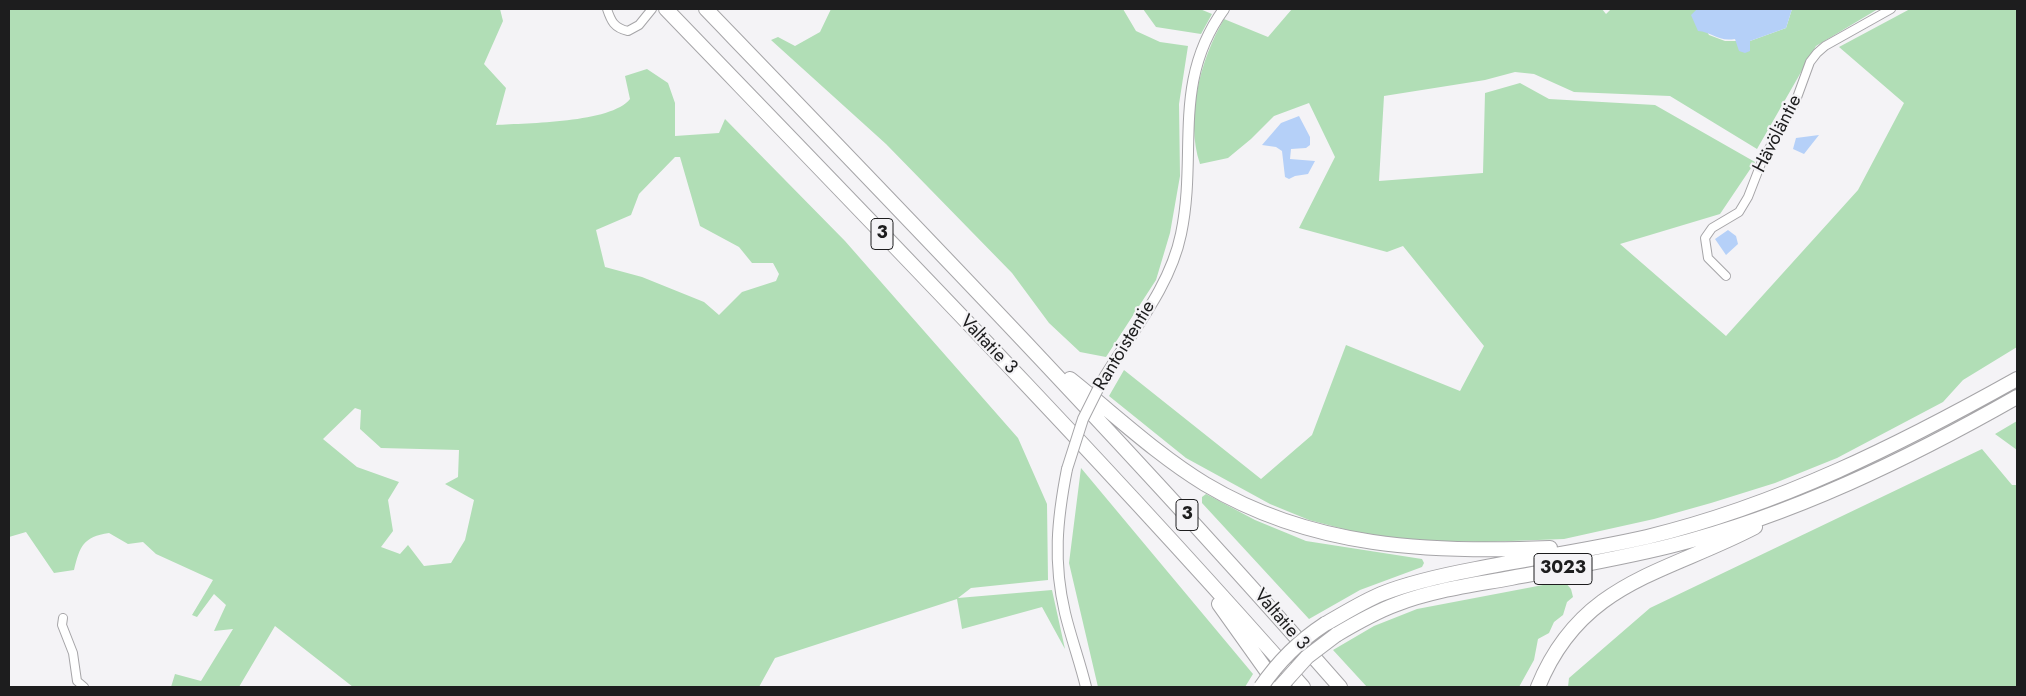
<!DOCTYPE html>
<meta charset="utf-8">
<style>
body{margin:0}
#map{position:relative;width:2026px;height:696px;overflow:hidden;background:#f4f3f6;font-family:Jost,sans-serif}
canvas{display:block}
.frame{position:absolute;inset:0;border:10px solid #1d1d1e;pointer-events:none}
</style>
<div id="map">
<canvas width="2026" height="696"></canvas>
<div class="frame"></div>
</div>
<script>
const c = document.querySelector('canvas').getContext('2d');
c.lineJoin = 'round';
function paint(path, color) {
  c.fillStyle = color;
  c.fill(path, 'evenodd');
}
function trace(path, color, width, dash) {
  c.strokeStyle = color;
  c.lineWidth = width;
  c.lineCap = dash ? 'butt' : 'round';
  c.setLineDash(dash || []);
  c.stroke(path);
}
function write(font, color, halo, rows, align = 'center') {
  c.font = font + ' Jost,sans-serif';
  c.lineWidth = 4.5;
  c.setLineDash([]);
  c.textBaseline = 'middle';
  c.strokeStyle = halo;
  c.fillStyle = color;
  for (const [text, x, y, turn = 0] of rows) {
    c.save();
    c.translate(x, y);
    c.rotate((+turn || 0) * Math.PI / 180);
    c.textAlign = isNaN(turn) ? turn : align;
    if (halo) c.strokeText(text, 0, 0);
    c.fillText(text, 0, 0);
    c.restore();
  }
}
const green = new Path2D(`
 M9,9H500L503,21L484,64L506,88L496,125C527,123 611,123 630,99L625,76L647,69L668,83L675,103V136L719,133L725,119L845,241L1018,438L1047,504L1048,580L971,588L958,598L1052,590L1065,649L1042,607L962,629L957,599L775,658L759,687H353L275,626L239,687H171L175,674L201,681L233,629L214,631L226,605L214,594L197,617L192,615L213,580L156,554L143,542L128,544L109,533C83,537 80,546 74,570L54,573L26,532L9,537ZM675,157H680L700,226L739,247L752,263H773L779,274L776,281L742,292L719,315L704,302L642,277L605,267L596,230L631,215L639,194ZM355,408L361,410L360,429L381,448L459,450L458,477L445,484L474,500L465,540L451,563L424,566L408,545L400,554L381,547L393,531L388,500L399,482L357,467L323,439Z
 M831,9H1123L1136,31L1160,42L1188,46L1179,104L1180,176L1170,233L1156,280L1106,357L1080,352L1049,323L1012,273L886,144L771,40L778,37L795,46L820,32Z
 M1143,9H1200L1212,14L1201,34L1156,27Z
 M1292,9H1602L1606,14L1611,9H1697L1696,12L1709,35L1725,41H1750L1786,28L1792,9H1878L1816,46L1757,149L1670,96L1574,92L1534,74L1515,72L1485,80L1384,96L1379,181L1483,173L1485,93L1520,83L1549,99L1655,105L1755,162L1720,214L1620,244L1726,336L1858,190L1904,103L1839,47L1910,9H2017V347L1963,380L1943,402L1837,458L1775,483L1711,503L1654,519L1564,539L1485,542L1401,540L1367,535L1309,520L1270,504L1186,458L1109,396L1124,370L1261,479L1312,435L1346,345L1460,391L1484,346L1403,246L1387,252L1299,228L1335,157L1309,103L1274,116L1251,139L1228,158L1200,164C1185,118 1200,60 1224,19L1268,37Z
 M2017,421V450L1995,434Z
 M1982,449L2012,485H2017V687H1568L1569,678L1650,608Z
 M1081,468L1253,674L1245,687H1098L1069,563Z
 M1206,494L1255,520L1306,541L1422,559L1424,563L1422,567L1360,590L1309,619L1202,503V497Z
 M1564,581L1571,589L1573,597L1567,602L1563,615L1554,622L1549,633L1538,639L1534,660L1519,687H1367L1333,650L1374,626L1417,609Z`);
const water = new Path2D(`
 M1697,9H1792L1786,28L1750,41V51L1745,53L1739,51L1735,39C1718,42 1712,32 1698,31L1691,15Z
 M1299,116L1310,137V145L1306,148L1291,149L1290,159L1315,161L1308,174L1295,176L1289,179L1285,177L1282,151L1276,147L1262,145L1281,123Z
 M1819,135L1804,154L1793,149L1796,138Z
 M1728,230L1736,236L1738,244L1726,255L1715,239Z`);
const street = new Path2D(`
 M607,9C611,21 614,28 628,31L639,25L652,9
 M1726,276L1708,258L1705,238L1712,228L1739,212L1748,197L1762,161L1795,103L1810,62L1817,53L1825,46L1891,9
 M63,618L62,625L73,653L77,681L84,687`);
const secondary = new Path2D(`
 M1102,381C1130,334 1170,288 1181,234C1198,153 1171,82 1224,9
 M1067,469C1057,520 1053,562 1065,613C1071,638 1080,662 1086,687`);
const highway = new Path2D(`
 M666,9C881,232 1098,454 1303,687
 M706,9C921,232 1136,454 1340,687
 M1070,379C1114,414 1156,454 1205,484C1312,548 1429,553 1550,548
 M1219,604L1276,684
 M1325,624C1343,614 1362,602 1381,594C1411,582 1444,575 1476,569C1533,558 1590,550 1647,537C1779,505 1899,445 2017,379
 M1336,635C1356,623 1375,612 1397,604C1433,590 1473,585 1511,578C1564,568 1618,559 1670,546C1793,515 1908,459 2017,397
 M1538,687C1581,581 1665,574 1755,527`);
const secondaryBridge = new Path2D(`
 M1067,469L1083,419L1102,381`);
const highwayBridge = new Path2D(`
 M1261,687C1278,662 1299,641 1325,624
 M1280,687L1307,657L1336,635`);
const shields = [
 [882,234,22],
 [1187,515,22],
 [1563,569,58]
];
const shieldNames = [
 ["3",882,234],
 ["3",1187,515],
 ["3023",1563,569]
];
const streetNames = [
 ["Hävöläntie",1778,134,-63],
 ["Valtatie 3",988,345,46],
 ["Rantoistentie",1125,346,-59],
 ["Valtatie 3",1281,620,49]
];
paint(green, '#b1deb6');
paint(water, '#b5d0f8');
trace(street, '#a6a5a8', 10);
trace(secondary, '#a6a5a8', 12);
trace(highway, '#a6a5a8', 16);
trace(street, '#fff', 8);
trace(secondary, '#fff', 10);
trace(highway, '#fff', 14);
trace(secondaryBridge, '#a6a5a8', 12, []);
trace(highwayBridge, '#a6a5a8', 16, []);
trace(secondaryBridge, '#fff', 10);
trace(highwayBridge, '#fff', 14);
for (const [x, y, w] of shields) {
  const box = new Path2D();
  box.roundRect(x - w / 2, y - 15.5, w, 31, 4);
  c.fillStyle = '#f4f3f6';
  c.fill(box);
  trace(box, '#1d1d1e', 1);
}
write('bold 18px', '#1d1d1e', null, shieldNames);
write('19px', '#1d1d1e', '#f4f3f6', streetNames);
</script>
